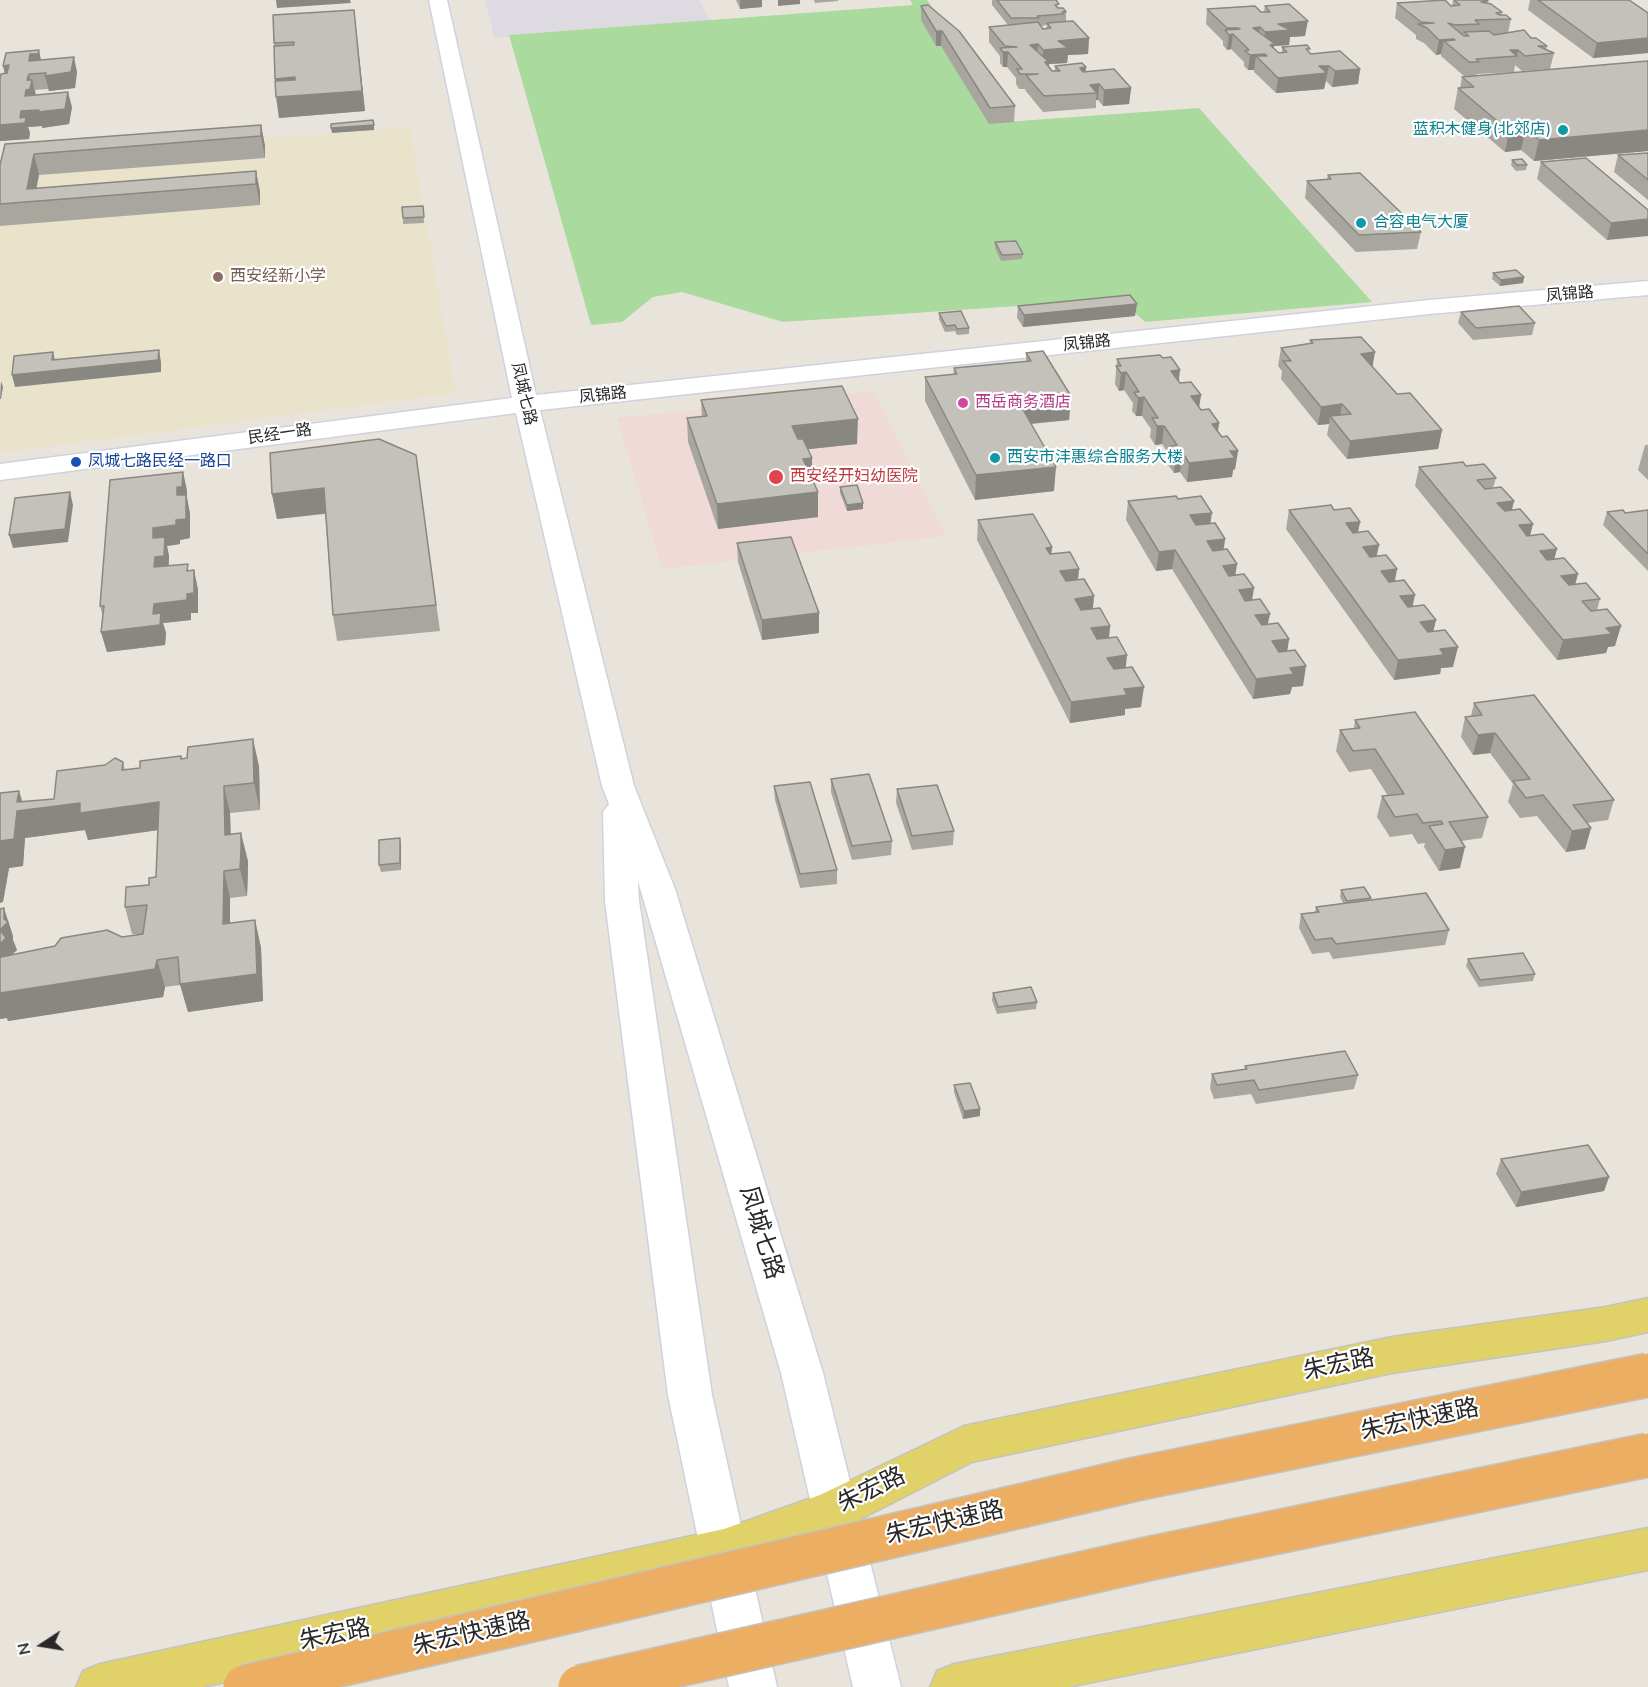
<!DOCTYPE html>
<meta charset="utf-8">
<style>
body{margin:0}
#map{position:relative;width:1648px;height:1687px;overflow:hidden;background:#e9e4db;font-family:"Nunito Sans",sans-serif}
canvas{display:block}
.north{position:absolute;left:12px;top:1615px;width:60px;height:60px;-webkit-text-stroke:4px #fff;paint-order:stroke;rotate:258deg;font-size:16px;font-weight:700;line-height:24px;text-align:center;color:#282828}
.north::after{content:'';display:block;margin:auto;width:21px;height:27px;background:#282828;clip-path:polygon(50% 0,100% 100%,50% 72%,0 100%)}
</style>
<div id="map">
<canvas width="1648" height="1687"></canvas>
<div class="north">N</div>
</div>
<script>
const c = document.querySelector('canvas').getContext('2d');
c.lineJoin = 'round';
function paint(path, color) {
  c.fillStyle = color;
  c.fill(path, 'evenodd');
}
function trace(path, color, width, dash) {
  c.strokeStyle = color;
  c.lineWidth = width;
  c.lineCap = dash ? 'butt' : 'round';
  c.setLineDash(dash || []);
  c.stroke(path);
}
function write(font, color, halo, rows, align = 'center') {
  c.font = font + ' "Nunito Sans","Noto Sans SC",sans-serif';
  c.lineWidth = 4.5;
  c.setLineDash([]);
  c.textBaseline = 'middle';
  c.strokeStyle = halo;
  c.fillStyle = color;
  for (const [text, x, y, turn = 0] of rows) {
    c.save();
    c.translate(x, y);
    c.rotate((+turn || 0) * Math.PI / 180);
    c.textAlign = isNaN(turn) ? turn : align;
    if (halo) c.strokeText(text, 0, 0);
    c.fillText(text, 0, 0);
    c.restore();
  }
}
const industrial = new Path2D(`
 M485,0H699L711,22L494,38Z`);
const education = new Path2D(`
 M410,127L456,393L0,453V161Z`);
const medical = new Path2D(`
 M874,391L946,536L662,569L617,418Z`);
const green = new Path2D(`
 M910,0H927L957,43L1005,122L1199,108L1372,302L1145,322L1120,299L783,322L682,292L653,297L622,322L591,325L509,35L913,5Z`);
const minor = new Path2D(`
 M429,0H447L536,395L1429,300L1648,281V295L1429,314L540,410L634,786L675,889L823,1373L901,1687H853L781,1373L638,881L639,901L712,1395L777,1687H729L668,1395L605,901L603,812L609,804L602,786L516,413L0,480V464L512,398Z`);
const major = new Path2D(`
 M1648,1298V1332L1606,1341L1392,1373L972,1462L851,1524L724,1571L203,1687H76L83,1671L100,1664L724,1529L820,1495L964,1426L1392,1337L1606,1307Z
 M1648,1528V1570L1068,1687H930L937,1671L954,1664Z`);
const highwayBridge = new Path2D(`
 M245,1687L1136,1479L1648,1375
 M580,1687L1147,1559L1648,1455`);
const wall = new Path2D(`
 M736,0H762V7L740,9Z
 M814,0H838V1L815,3Z
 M992,0H1053L1059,8L1066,12V22L1089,38L1088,54L1068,55L1067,63L1049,64V67L1052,71H1055V66L1086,67L1085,71L1131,88L1129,104L1103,106L1098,100H1096V108L1043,112L1025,90L1026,89H1019L1016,84V78L1007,67H1003L1000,63V56L989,42V27L1008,25L992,5ZM1047,25L1046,28L1043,29L1041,26Z
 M1453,0H1486L1487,3L1502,12L1501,15L1511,19L1508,33L1531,38L1547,46L1546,50L1554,53L1550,69L1522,71L1515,65L1514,72L1477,74L1476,76L1648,61V151L1534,161L1521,150L1505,152L1454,109L1458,88H1460L1462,77H1465L1441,56V54L1436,55L1424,43L1416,39V35L1395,18L1397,3L1451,6H1452Z
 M1530,0H1629L1648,13V53L1593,58L1528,10Z
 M921,6L1015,106L1014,122L989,124L941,46H936L921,20Z
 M1265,6L1305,36L1290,37L1289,45L1274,46V48L1279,53H1282V47L1310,53L1360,69L1358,84L1332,87L1326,81L1324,89L1276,93L1254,72V70H1248L1244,66V62L1231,49L1227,50L1223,45V41L1206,24L1207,9L1261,12H1264Z
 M354,10L365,111L279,118L275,79L274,43Z
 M41,60L77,72L75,88L49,91L48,89L35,90L36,95L72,107L69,124L42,128V126L28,127L30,133L29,139L0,141V78L5,73L3,66Z
 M261,125L265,146V158L39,175L36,188L256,171L260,192V205L0,226V165L5,144Z
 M1648,153V200L1614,172L1618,155Z
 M1512,160L1527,165L1526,170L1516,171L1511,165Z
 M1541,162L1648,210L1607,240L1537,179Z
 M1328,175L1421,232L1417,249L1356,252L1305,198L1307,181L1327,179Z
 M423,206L424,223L403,224V218Z
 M995,242L1023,254L1022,259L1001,261L995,248Z
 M1493,273L1524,277L1523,283L1500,286L1492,279Z
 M1018,306L1135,316L1023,327L1017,318Z
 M1461,312L1535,323L1532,335L1473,340L1458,323Z
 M939,313L969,328V334L957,335L955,331L945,332L939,319Z
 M1310,340L1372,366L1397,394L1442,430L1438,449L1347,459L1327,435L1329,424L1318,425L1281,379L1282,371L1278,366L1281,348L1310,343Z
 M1026,353L1071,396L1069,420L1031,424L1054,491L975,500L925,401V377L953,375L954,368L1026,361Z
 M1117,359L1179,381L1180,383L1201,395L1199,407L1201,410L1219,423L1218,431L1222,437L1238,451L1235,469L1233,470L1232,477L1187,482L1180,472L1174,473L1168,465L1170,456L1162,444L1155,445L1150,437L1151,429L1142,416H1136L1132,411L1133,403L1124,390L1119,391L1115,384Z
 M701,400L857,444L808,449L812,480L818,492V517L718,529L688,442L687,418L702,417Z
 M1645,445H1648V480L1638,470Z
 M416,455L440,631L337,641L333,615L325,514L277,519L272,494Z
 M1466,466L1496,478L1493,488L1514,501L1512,510L1533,524L1530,535L1554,559L1575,584L1600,599L1597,610L1615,646L1608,647L1606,653L1557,660L1415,486L1419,467Z
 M183,472L187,491V498L190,514V538L180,540V544L167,546L169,556V566L189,571L194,570L198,590V613H191V620L163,623L166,633L165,645L107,652L101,632L103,617L100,606Z
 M840,487L863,503V509L847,511L840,493Z
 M1178,499L1210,524L1225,539L1224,550L1235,575L1268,624L1289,639L1287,651L1303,686L1292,687L1290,694L1253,699L1172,569L1156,571L1126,520L1128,501Z
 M1289,510H1334L1360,522L1358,532L1379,545L1376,556L1397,569L1395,581L1413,606L1436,620L1433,632L1453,667L1441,668L1440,674L1394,680L1286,529Z
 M1648,510V571L1603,525L1607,512L1625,513Z
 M978,520L1052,547L1051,554L1079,569L1078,580L1094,596L1093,609L1110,626L1109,638L1126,668L1141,707L1125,709V715L1070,723L977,540Z
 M737,543L819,613V633L762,640L738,562Z
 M1474,703L1614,800L1608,820L1587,823L1591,828L1585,849L1566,852L1537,816L1520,818L1508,802L1513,784L1490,753L1473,755L1461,737L1465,717L1471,716Z
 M1355,720L1488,817L1482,838L1461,841L1460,868L1439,871L1424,847L1425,843L1418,844L1412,834L1390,837L1377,817L1382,796H1388L1371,769L1349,772L1336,751L1340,730L1354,729Z
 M181,756L182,759L259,766L260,810L230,813L231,835L248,861V878L247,896L230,898V923L255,920L261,948L263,1001L188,1012L180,985L165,987L163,997L8,1021L7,1018L0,1019V909L13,936V940L17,950L12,955L143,934H132L125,907L156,877L158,830L88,840L85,830L25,838L23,866L9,868L3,902L19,791L22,802L54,799L105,765L123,762L125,770L140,768Z
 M831,779L892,841L891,855L852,860L831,792Z
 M774,786L837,870V884L800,888L775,800Z
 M897,789L954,831L953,845L912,850L896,803Z
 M401,845V870L381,872L379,865Z
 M1341,890L1371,898L1370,900L1449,930L1445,945L1333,959L1329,952L1312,954L1299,928L1301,914L1315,912L1316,907L1343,903L1340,897Z
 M1468,959L1535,974L1533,981L1479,987L1466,966Z
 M993,993L1037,1002L1036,1009L997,1014L992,1000Z
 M1245,1066L1358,1075L1354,1089L1256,1104L1251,1094L1214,1099L1210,1088L1212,1074L1245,1069Z
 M954,1085L980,1109V1116L963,1119L954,1092Z
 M1501,1159L1609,1177L1604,1191L1516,1207L1496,1174Z`);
const shadedWall = new Path2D(`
 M276,0H350L351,3L277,8Z
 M740,0H762V7L740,9Z
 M778,0H800V4L778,6Z
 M354,10L365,111L279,118L276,97H278L275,79Z
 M1308,21L1305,36L1290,37L1289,45L1274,46L1273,59L1263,47L1265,32L1278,24Z
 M1260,27L1258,42L1253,28Z
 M1227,28H1238L1237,38L1233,34L1231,49L1227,50L1229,35L1227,32Z
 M936,31H942L941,46H936Z
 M1089,38L1088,54L1068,55L1067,63L1049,64L1048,77L1042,65L1043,50L1058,41Z
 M1648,38V53L1593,58L1597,43Z
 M1453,39L1451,47L1444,41L1441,54L1436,55L1439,40Z
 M1038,44L1037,60L1030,45Z
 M39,50L42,65L29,61L30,54Z
 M1510,50H1518L1517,57Z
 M1003,52H1008L1007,67H1003Z
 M1265,54L1264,64L1256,56L1254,70H1248L1250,55Z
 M74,57L77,72L75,88L49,91L45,76Z
 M9,65L7,81L3,66Z
 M1319,66H1329L1324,89L1276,93L1278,78Z
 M1086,67L1085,83L1080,68Z
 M1360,69L1358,84L1332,87L1335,71Z
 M29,74L31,85L32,80L36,96L68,92L72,107L69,124L42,128V126L28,127L30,133L29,139L0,141V125L20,118Z
 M1099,84L1098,100H1096L1097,93L1090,85Z
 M1131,88L1129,104L1103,106L1104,90Z
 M261,125L265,146V158L261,136Z
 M374,125V130L332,133L331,128Z
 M1526,129L1521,150L1505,152L1509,131Z
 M1648,130V151L1534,161L1539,140Z
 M34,154L39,175L34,201L27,189Z
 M256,171L260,192V205L256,184Z
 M1648,219V236L1607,240L1611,223Z
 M1524,277L1523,283L1500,286L1501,280Z
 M1137,304L1135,316L1023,327L1024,315Z
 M159,350L161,362V372L15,387L12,375L52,360L53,352L56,364Z
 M1375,352L1372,370L1361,354Z
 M1180,370L1178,388L1171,371Z
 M1126,372L1124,390L1119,391L1121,373Z
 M1,381L3,387L1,399H0Z
 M1201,395L1198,413L1191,396Z
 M1071,396L1069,420L1016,425L1018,401Z
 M1144,397L1142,416H1136L1138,398Z
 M1342,404L1339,423L1330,416L1329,424L1318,425L1321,407Z
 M858,419L857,444L792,451V426Z
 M1219,423L1216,442L1212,424Z
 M1157,426H1164L1162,444L1155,445Z
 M1442,430L1438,449L1347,459L1350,441Z
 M1230,451H1238L1235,469L1233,470L1232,477L1187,482L1189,463Z
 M1183,453L1180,472L1174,473L1176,454Z
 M812,458V483L803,459Z
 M1056,467L1054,491L975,500L976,475Z
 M183,472L187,491V498L190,514V538L180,540V544L167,546L169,556L168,576L154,567L153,538V528L177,495V487Z
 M324,488L328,513L277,519L272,494Z
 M70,492L73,505L68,542L13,548L9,535Z
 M818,492V517L718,529L717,504Z
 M1514,501L1509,520L1497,503Z
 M863,503V509L847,511V505Z
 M1212,513L1209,532L1187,534L1190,515Z
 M1360,522L1356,541L1346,523Z
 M1533,524L1528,543L1519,525Z
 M1225,539L1222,558L1204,561L1207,541Z
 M1379,545L1375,564L1363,547Z
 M1052,547L1050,566L1046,548Z
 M1557,549L1552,568L1540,551Z
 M1175,550L1172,569L1156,571L1159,552Z
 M1237,564L1234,584L1223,566Z
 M1079,569L1077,588L1058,590L1060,571Z
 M1397,569L1393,589L1381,571Z
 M194,570L198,590V613H191V620L163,623L166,633L165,645L107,652L101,632L153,614L154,604L187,594Z
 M1578,574L1573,593L1561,576Z
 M1254,588L1251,608L1239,590Z
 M1415,595L1411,614L1400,596Z
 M1094,596L1092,616L1073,618L1075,599Z
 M819,613V633L762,640V620Z
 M1270,614L1266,633L1255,615Z
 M1436,620L1431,640L1420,622Z
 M1110,626L1108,646L1089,648L1091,628Z
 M1621,626L1615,646L1608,647L1606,653L1557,660L1563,640L1606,628Z
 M1289,639L1286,659L1269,661L1272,641Z
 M1458,647L1453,667L1441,668L1440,674L1394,680L1398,660L1440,649Z
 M1127,655L1125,675L1105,678L1107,658Z
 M1306,666L1303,686L1292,687L1290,694L1253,699L1256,679L1290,668Z
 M1144,687L1141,707L1125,709V715L1070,723L1071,702L1124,689Z
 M1495,733L1490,753L1473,755L1478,735Z
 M253,739L259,766L260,810L254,783Z
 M224,786L230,813L231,862L225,835Z
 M19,791L25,810L80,803L159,802L166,829L88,840L85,830L25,838L23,866L9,868L3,902L0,903V841L17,802Z
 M1591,828L1585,849L1566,852L1572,831Z
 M241,833L248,861L247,896L240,869Z
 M400,838L401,845V870L400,863Z
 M1465,847L1460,868L1439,871L1445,850Z
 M224,871L230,898V951L223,924Z
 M4,908L13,936V940L17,950L11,955L1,957L0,930L4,919Z
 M255,920L261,948L263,1001L188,1012L180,984Z
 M157,960L165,987L163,997L8,1021L7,1018L0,1019V993Z
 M980,1109V1116L963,1119L964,1111Z
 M1609,1177L1604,1191L1516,1207L1521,1192Z`);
const building = new Path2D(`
 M997,0H1056L1059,4L1055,5L1058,8H1063L1066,12H1062L1063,14L1037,16L1039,18H1011Z
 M1445,0L1451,6L1460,5L1454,0H1486L1488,1L1481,2L1491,4L1502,12L1496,13L1500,15H1506L1511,19L1475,20L1479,24L1455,25L1448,23L1464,36H1469L1464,32L1489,31L1494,35L1524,30L1531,38H1536L1547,46H1538L1554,53L1525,56L1518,50H1510L1517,56L1476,59L1479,62H1469L1444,41L1455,40L1453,39L1439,40L1427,28L1418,24L1434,23L1421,22L1397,3Z
 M1538,0H1629L1648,13V38L1597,43Z
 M1289,4L1308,21L1278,24L1291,30L1265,32L1260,27L1253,28L1275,44L1270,45L1279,53L1287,52L1282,47L1307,45L1310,49H1306L1311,54L1340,51L1360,69L1335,71L1329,66H1319L1327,73L1278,78L1256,56H1267L1265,54L1250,55L1245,51L1249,50L1233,34L1229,35L1225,30L1240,29L1238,28H1227L1207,9L1255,6L1261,12H1270L1265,6Z
 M928,5L959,31L1015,106L990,108L942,31H936L921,6Z
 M354,10L362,91L276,97L275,81L295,80V77L275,79L274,46L294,45V42L274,43L273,15Z
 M1073,21L1089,38L1058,41L1068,48L1043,50L1038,44L1030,45L1049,62H1045L1052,71H1060L1055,66L1082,63L1086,67L1080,68L1083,72L1114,69L1131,88L1104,90L1099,84L1090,85L1097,93L1044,96L1026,75L1038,74H1020L1017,69H1022L1008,52H1003L1000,48L1017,47L1005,46L989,27L1038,22L1043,29L1051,28L1047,23Z
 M39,50L38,54H30L29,61L74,57L71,72L45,76L46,73L29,74L27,80H32L30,89L26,90L25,96L68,92L65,109L38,112L39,110L21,111L20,118L26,117L25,123L0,125V78L1,74L7,73L9,65L3,66L6,53Z
 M1648,61V130L1539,140L1526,129L1509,131L1458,88L1474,87L1462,77Z
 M373,120L374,125L331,128V124Z
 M261,125V136L34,154L27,189L256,171V184L0,204V165L5,144Z
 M1648,153V180L1618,155Z
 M1586,158L1648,210V219L1611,223L1541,162Z
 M1522,159L1527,165H1517L1512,160Z
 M1360,173L1421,232L1359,235L1307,181L1331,179L1328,175Z
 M423,206L424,217L403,218L402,207Z
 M1016,241L1023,254L1002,255L995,242Z
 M1516,270L1524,277L1501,280L1493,273Z
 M1130,295L1137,304L1024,315L1018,306Z
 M1519,306L1535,323L1476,328L1461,312Z
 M961,311L969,328L957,329L955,325L946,326L939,313Z
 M1361,337L1375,352L1361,354L1397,394L1410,393L1442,430L1350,441L1330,416L1351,414L1342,404L1321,407L1283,361H1291L1281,348L1313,343L1310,340Z
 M159,350L158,360L12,375L14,356L53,352L52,360Z
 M1043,351L1071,396L1018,401L1056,467L976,475L925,377L957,374L954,368L1031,361L1026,353Z
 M1160,355L1163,358L1171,357L1180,370L1171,371L1180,383L1191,382L1201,395L1191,396L1201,410L1209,409L1219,423L1212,424L1222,437L1227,436L1238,451H1230L1235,458L1189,463L1183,453L1176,454L1171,446L1177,445L1164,426H1157L1152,418H1158L1144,397L1138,398L1134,392H1139L1126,372L1121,373L1116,366H1121L1117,359Z
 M842,386L858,419L792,426L798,439H803L812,458L803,459L818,492L717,504L687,418L707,416L701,400Z
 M379,439L416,455L436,605L333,615L324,488L272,494L270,453Z
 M1463,462L1466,466L1484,464L1496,478L1477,480L1485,489L1501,487L1514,501L1497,503L1505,511L1520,509L1533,524L1519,525L1527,536L1543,534L1557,549L1540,551L1547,560L1564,558L1578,574L1561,576L1569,585L1586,583L1600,599L1582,601L1591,611L1607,609L1621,626L1606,628L1612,634L1563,640L1419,467Z
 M183,472L182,487H177V495H186V519L176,520V525L153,528V538L165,537L164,556L155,557L154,567L188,564L187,571L194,570V593L187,594V600L154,604L153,614L161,613L160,625L101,632L104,606H100L110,480Z
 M857,485L863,503L847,505L840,487Z
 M70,492L65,529L9,535L15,498Z
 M1176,496L1178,499L1201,496L1212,513L1190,515L1196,525L1215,523L1225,539L1207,541L1213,551L1227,549L1237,564L1223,566L1229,576L1244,574L1254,588L1239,590L1245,601L1260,599L1270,614L1255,615L1262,625L1278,623L1289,639L1272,641L1279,652L1295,650L1306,666L1290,668L1294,674L1256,679L1175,550L1159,552L1128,501Z
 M1331,505L1334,510L1350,508L1360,522L1346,523L1353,533L1368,531L1379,545L1363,547L1370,557L1386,555L1397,569L1381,571L1389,582L1404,580L1415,595L1400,596L1408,607L1424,605L1436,620L1420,622L1428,632L1445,630L1458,647L1440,649L1444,655L1398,660L1289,510Z
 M1623,510L1625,513L1648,510V554L1607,512Z
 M1033,514L1052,547L1046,548L1050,554L1070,552L1079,569L1060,571L1066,581L1084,579L1094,596L1075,599L1081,610L1100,608L1110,626L1091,628L1097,639L1117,637L1127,655L1107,658L1114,669L1132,667L1144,687L1124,689L1127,695L1071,702L978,520Z
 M791,537L819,613L762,620L737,543Z
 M1534,695L1614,800L1573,805L1591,828L1572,831L1543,795L1526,798L1513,781L1530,779L1495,733L1478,735L1465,717L1482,715L1474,703Z
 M1415,712L1488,817L1449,822L1465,847L1445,850L1429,826L1443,824L1441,821L1423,823L1417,814L1395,817L1382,796L1404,794L1375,749L1353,751L1340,730L1360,728L1355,720Z
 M253,739L254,783L224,786L225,835L241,833V850L240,869L224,871L223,924L255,920L257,974L180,984L178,957L157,960L155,969L0,993V909L4,908V919L8,922L0,930L6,938L1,943V957L55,946L61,938L102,931L107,930L122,937L143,934L147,905L125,907L126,887L149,885V878L156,877L159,802L80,813V803L17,811L14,839L0,841V793L19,791L17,802L54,799L57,771L105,765L115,758L123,762L122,770L140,768V761L181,756V759L187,758L188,747Z
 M869,774L892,841L852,846L831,779Z
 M810,782L837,870L800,874L774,786Z
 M937,785L954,831L912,836L897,789Z
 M400,838V863L379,865V840Z
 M1364,887L1371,898L1347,901L1341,890Z
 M1426,893L1449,930L1336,944L1332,938L1315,940L1301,914L1319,912L1316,907Z
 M1523,953L1535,974L1480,980L1468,959Z
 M1031,987L1037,1002L998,1007L993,993Z
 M1345,1051L1358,1075L1259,1090L1254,1080L1217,1085L1212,1074L1247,1069L1245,1066Z
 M970,1083L980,1109L964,1111L954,1085Z
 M1588,1145L1609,1177L1521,1192L1501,1159Z`);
const markers = [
 [1563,130,6,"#0f9aa8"],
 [1361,223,6,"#0f9aa8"],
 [218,277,6,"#8d6e63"],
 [963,403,6,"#d1479c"],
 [995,458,6,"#0f9aa8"],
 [76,462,6,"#1a4fb4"],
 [776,477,8,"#e0444e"]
];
const farCulturenames = [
 ["蓝积木健身(北郊店)",1551,130,"right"],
 ["合容电气大厦",1373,223],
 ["西安市沣惠综合服务大楼",1007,458]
];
const farEducationnames = [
 ["西安经新小学",230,277]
];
const farStreetnames = [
 ["凤锦路",1570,295,-5],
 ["凤锦路",1087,344,-6],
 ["凤城七路",523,394,77],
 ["凤锦路",603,396,-6],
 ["民经一路",280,435,-8]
];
const farHotelnames = [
 ["西岳商务酒店",975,403]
];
const farTransitnames = [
 ["凤城七路民经一路口",88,462]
];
const farHealthnames = [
 ["西安经开妇幼医院",790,477]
];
const nearStreetnames = [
 ["凤城七路",760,1233,73],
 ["朱宏路",1339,1366,-12],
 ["朱宏快速路",1420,1421,-12],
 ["朱宏路",872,1491,-26],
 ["朱宏快速路",945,1524,-13],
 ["朱宏快速路",472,1635,-13],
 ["朱宏路",335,1636,-12]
];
paint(industrial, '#dddbe1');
paint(education, '#e9e3cb');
paint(medical, '#efdad8');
paint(green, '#aada9d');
trace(minor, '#d0d1df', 3);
trace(major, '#c3c3c3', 3);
paint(minor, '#fff');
paint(major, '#e0d268');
trace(highwayBridge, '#c3c3c3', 46, []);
trace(highwayBridge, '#ecae62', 43);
paint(wall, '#a9a6a0');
paint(shadedWall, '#898782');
paint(building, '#c4c1ba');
trace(building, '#898782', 1.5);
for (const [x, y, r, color] of markers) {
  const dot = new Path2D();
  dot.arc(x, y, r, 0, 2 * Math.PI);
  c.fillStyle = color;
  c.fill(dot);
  trace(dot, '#fff', 2);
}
write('16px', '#0d838f', '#fff', farCulturenames, 'left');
write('16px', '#785e54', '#fff', farEducationnames, 'left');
write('16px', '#282828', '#fff', farStreetnames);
write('16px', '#b23c85', '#fff', farHotelnames, 'left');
write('16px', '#164399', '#fff', farTransitnames, 'left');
write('16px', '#be3a42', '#fff', farHealthnames, 'left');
write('24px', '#282828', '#fff', nearStreetnames);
</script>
